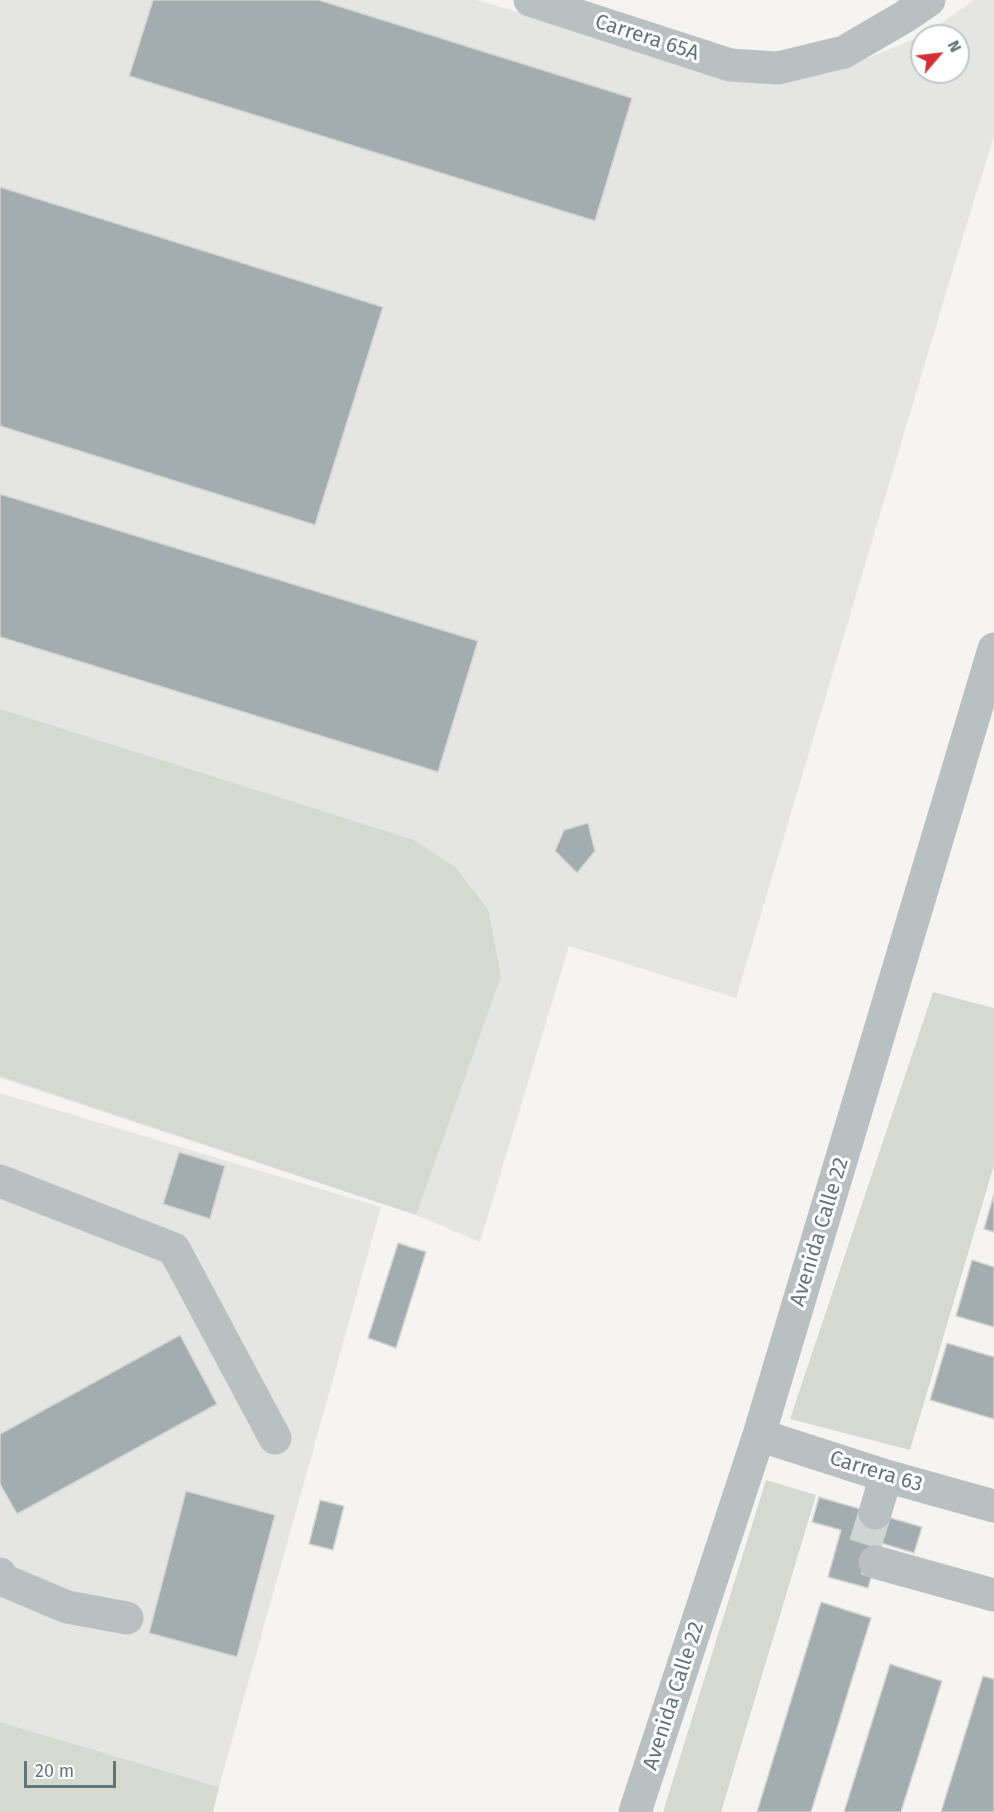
<!DOCTYPE html>
<style>
body{margin:0}
#map{position:relative;width:994px;height:1812px;overflow:hidden;background:#f5f4f1;font-family:"Fira Sans",sans-serif}
canvas{display:block}
.north{position:absolute;left:910px;top:24px;width:60px;height:60px;box-sizing:border-box;background:#fff;border:2px solid #c0c8ca;border-radius:50%;rotate:62deg;font-size:16px;font-weight:700;line-height:24px;text-align:center;color:#61767a}
.north::after{content:'';display:block;margin:auto;width:21px;height:27px;background:#d72e2f;clip-path:polygon(50% 0,100% 100%,50% 72%,0 100%)}
.scale{position:absolute;left:24px;top:1761px;width:92px;height:27px;box-sizing:border-box;border:3px solid #61767a;border-top:0;padding-left:8px;font-size:18px;line-height:21px;white-space:nowrap;color:#61767a;-webkit-text-stroke:4px #fff;paint-order:stroke}
</style>
<div id="map">
<canvas width="994" height="1812"></canvas>
<div class="north">N</div>
<div class="scale">20 m</div>
</div>
<script>
const c = document.querySelector('canvas').getContext('2d');
c.lineJoin = 'round';
function paint(path, color) {
  c.fillStyle = color;
  c.fill(path, 'evenodd');
}
function trace(path, color, width, dash) {
  c.strokeStyle = color;
  c.lineWidth = width;
  c.lineCap = dash ? 'butt' : 'round';
  c.setLineDash(dash || []);
  c.stroke(path);
}
function write(font, color, halo, rows, align = 'center') {
  c.font = font + ' "Fira Sans",sans-serif';
  c.lineWidth = 6;
  c.setLineDash([]);
  c.textBaseline = 'middle';
  c.strokeStyle = halo;
  c.fillStyle = color;
  for (const [text, x, y, turn = 0] of rows) {
    c.save();
    c.translate(x, y);
    c.rotate((+turn || 0) * Math.PI / 180);
    c.textAlign = isNaN(turn) ? turn : align;
    if (halo) c.strokeText(text, 0, 0);
    c.fillText(text, 0, 0);
    c.restore();
  }
}
const built = new Path2D(`
 M0,0H477L734,77L855,63L925,35L974,0H994V136L956,259L736,998L569,946L480,1242L416,1215L0,1078ZM922,36H958V72H922Z
 M0,1093L381,1207L219,1787L0,1722Z`);
const green = new Path2D(`
 M0,709L414,840L455,867L488,909L501,976L416,1215L0,1076Z
 M933,992L994,1008V1165L910,1450L790,1419Z
 M766,1480L816,1495L721,1812H663Z
 M0,1722L219,1787L213,1812H0Z`);
const building = new Path2D(`
 M153,0H319L632,98L595,221L129,76Z
 M0,187L383,307L315,525L0,426Z
 M0,494L478,641L438,772L0,637Z
 M588,823L595,851L577,873L555,851L564,830Z
 M179,1152L225,1166L210,1219L163,1204Z
 M994,1194V1232L984,1229Z
 M398,1243L426,1252L396,1348L368,1338Z
 M972,1260L994,1267V1327L956,1316Z
 M180,1335L217,1404L17,1514L0,1484V1434Z
 M947,1343L994,1357V1419L930,1400Z
 M186,1491L275,1515L237,1657L149,1633Z
 M819,1497L922,1527L914,1553L881,1543L868,1588L828,1577L841,1530L812,1522Z
 M320,1500L344,1506L333,1550L309,1544Z
 M821,1602L871,1618L811,1812H757Z
 M890,1664L942,1681L901,1812H844Z
 M983,1676L994,1679V1812H941Z`);
const minorTunnel = new Path2D(`
 M875,1513L863,1551L865,1558L875,1562`);
const minor = new Path2D(`
 M530,0L730,65L778,68L844,52L904,17L929,0
 M0,1181L174,1249L275,1438
 M759,1435L886,1476L994,1506
 M875,1513L886,1476
 M875,1562L994,1595
 M0,1574L3,1580L67,1607L127,1618
 M635,1812L759,1435L994,649`);
const streetNames = [
 ["Carrera 65A",647,38,18],
 ["Avenida Calle 22",820,1232,-73],
 ["Carrera 63",876,1472,17],
 ["Avenida Calle 22",674,1696,-72]
];
paint(built, '#e5e5e4');
paint(green, '#d5d9d0');
paint(building, '#a2adaf');
trace(building, '#d6d5d4', 1.5);
trace(minorTunnel, '#d0d4d3', 33, [33, 16]);
trace(minor, '#b9c0c1', 33);
write('21px', '#61767a', '#fff', streetNames);
</script>
